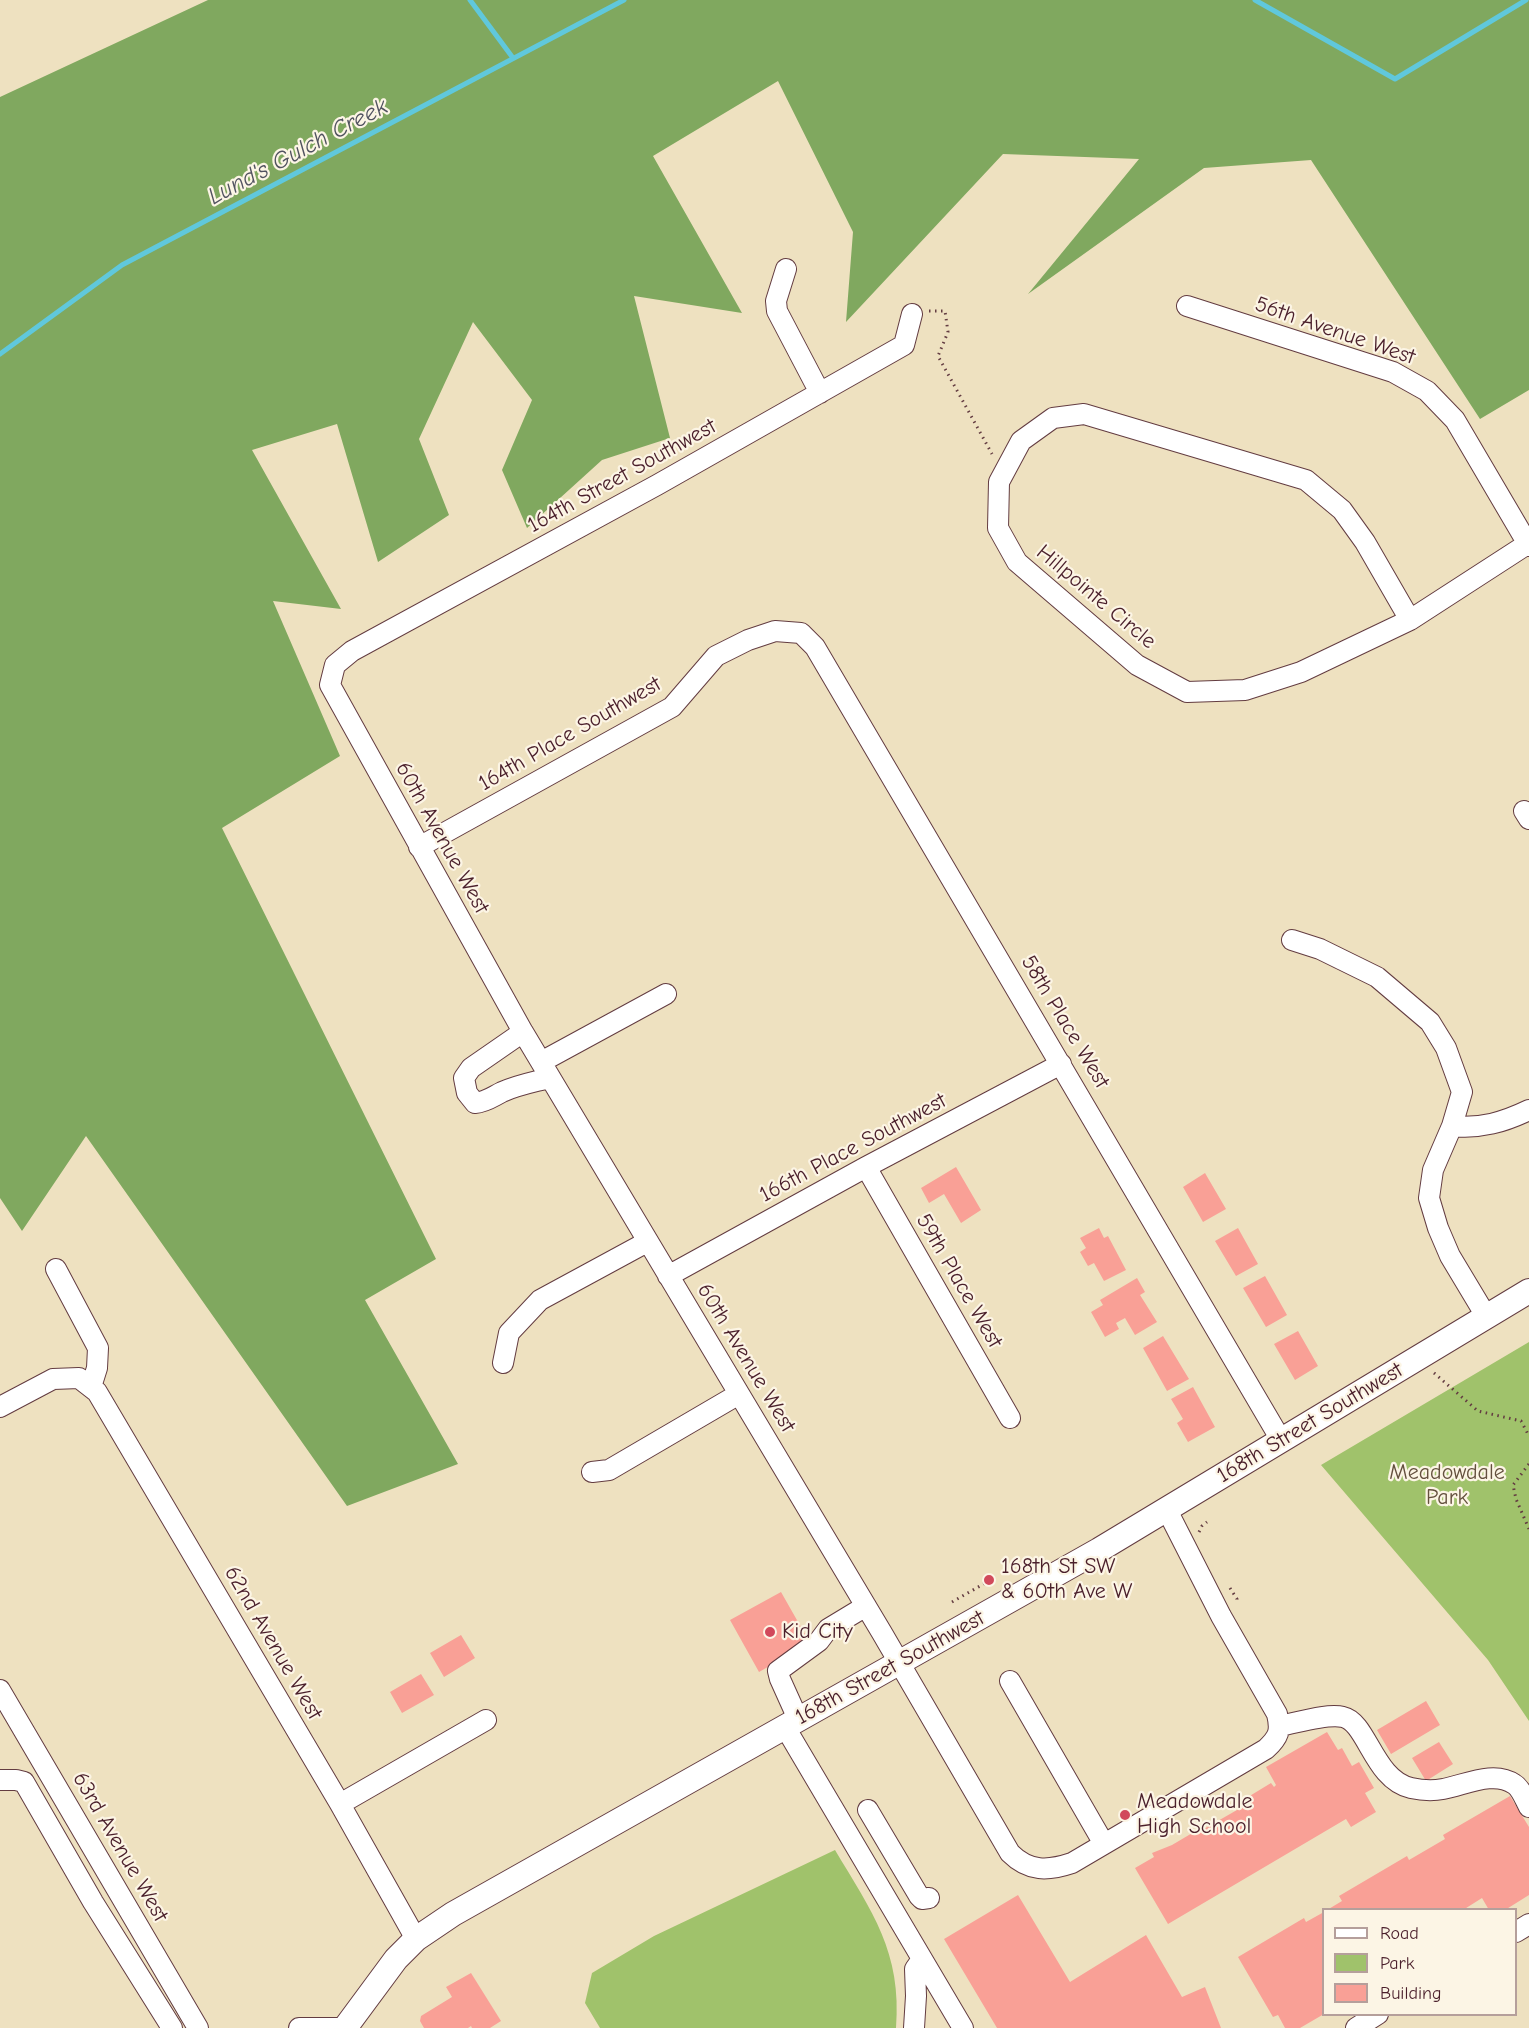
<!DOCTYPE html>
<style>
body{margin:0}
#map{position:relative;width:1529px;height:2028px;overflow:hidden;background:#eee1c0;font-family:"Comic Neue",sans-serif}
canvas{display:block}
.legend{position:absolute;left:1322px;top:1908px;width:195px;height:108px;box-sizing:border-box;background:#fcf5e5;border:2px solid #b59f9b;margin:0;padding:8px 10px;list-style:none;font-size:18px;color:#4a1f2b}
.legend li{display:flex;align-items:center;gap:12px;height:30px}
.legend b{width:30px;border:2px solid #b59f9b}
</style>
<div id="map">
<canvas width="1529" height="2028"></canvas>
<ul class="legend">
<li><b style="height:8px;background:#fff"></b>Road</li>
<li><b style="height:16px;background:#a0c26b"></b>Park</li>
<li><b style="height:16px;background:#f9a096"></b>Building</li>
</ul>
</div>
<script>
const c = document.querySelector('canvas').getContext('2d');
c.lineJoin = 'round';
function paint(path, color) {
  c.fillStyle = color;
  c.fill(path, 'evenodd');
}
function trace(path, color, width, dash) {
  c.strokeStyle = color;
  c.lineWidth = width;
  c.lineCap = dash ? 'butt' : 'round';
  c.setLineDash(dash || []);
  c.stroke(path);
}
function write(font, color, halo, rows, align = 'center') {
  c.font = font + ' "Comic Neue",sans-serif';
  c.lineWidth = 4.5;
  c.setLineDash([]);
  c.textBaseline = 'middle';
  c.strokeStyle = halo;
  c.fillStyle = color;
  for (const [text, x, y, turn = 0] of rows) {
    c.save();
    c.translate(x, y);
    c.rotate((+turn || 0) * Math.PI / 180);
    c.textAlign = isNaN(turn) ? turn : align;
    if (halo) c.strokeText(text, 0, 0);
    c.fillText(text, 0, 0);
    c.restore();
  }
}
const green = new Path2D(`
 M1529,1342V1721L1488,1660L1321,1465Z
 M835,1850C872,1912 902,1952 896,2028H600L585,2003L592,1973L654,1936Z`);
const forest = new Path2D(`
 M208,0H1529V390L1480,419L1311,160L1204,168L1028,294L1139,159L1003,154L846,322L853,232L778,81L653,156L742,313L634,296L670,438L602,460L527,528L502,470L532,400L473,322L419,439L449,515L378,562L337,424L252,450L341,609L273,601L340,756L222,828L436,1259L365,1300L458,1464L347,1506L86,1136L22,1231L0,1198V97Z`);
const stream = new Path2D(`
 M470,0L513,58
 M1255,0L1395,79L1526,0
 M0,354L122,265L624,0`);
const building = new Path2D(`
 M956,1167L981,1210L961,1223L944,1194L929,1203L921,1188Z
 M1205,1173L1226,1209L1203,1222L1183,1187Z
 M1099,1228L1104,1238L1108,1236L1126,1270L1104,1281L1094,1263L1088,1266L1080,1252L1086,1248L1080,1238Z
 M1238,1228L1258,1264L1236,1276L1215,1241Z
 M1265,1276L1287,1315L1266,1327L1243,1288Z
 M1137,1278L1145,1292L1140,1295L1157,1322L1135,1335L1125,1318L1116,1323L1119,1329L1105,1337L1091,1312L1103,1305L1100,1300Z
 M1298,1331L1318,1366L1295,1380L1274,1344Z
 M1163,1336L1189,1379L1167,1391L1143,1348Z
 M1193,1387L1215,1427L1188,1442L1177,1423L1183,1419L1171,1399Z
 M781,1592L810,1643L759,1672L730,1620Z
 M461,1635L475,1658L444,1677L430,1653Z
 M421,1674L434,1695L402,1713L390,1692Z
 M1426,1701L1440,1725L1391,1754L1377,1730Z
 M1327,1732L1338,1750L1342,1748L1352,1766L1359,1762L1374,1788L1365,1793L1376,1812L1351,1827L1346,1819L1168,1924L1135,1868L1154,1857L1152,1853L1172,1845L1194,1832L1195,1834L1251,1802L1248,1797L1271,1783L1274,1787L1276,1785L1266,1767Z
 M1439,1742L1453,1764L1426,1781L1412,1758Z
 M1510,1796L1529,1827V1895L1505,1910H1489L1482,1898L1463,1910H1327L1342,1901L1339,1896L1407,1856L1409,1860L1445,1839L1443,1835Z
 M1018,1895L1070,1982L1146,1935L1182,1997L1205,1987L1221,2028H997L944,1939Z
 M1324,1912V2014L1300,2028H1285L1278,2015L1273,2017L1238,1957L1304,1918L1306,1922Z
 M471,1973L501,2021L490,2028H472L471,2026L468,2028H424L420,2021L421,2016L452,1997L446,1987Z`);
const path = new Path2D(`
 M929,311H945L948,332L938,356L992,454
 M1434,1373L1478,1411L1521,1421L1529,1436
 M1529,1464L1513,1485L1516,1499L1529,1529
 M1199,1532L1202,1526L1207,1522
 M1230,1588L1237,1599L1236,1603
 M952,1602L987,1582`);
const minor = new Path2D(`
 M786,269L776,301L777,311L820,393
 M1187,306L1393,372L1427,391L1455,420L1529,546
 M912,314L904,345L657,485L352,651L335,665L330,685L523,1032L882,1633L1010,1853C1029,1872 1048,1871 1072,1863L1266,1749C1279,1737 1281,1731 1277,1714L1221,1616L1167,1510
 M1410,620L1365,542L1342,510L1306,480L1084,414L1053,418L1021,441L999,482L998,528L1017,562L1137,665L1187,692L1245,690L1301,672L1410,620L1529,543
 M1524,811L1529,819
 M419,847L672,707L716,656L748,640L775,631L801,633L815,647L1281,1440
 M1292,940L1320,949L1377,977L1430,1022L1446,1048L1462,1092L1452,1126L1433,1170L1429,1198L1438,1228L1450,1256L1486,1316
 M523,1032L471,1068L464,1078L467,1093L475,1103C486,1102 492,1097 502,1092C517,1085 534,1082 549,1078
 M541,1062L666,994
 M1452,1126C1481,1129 1504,1122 1529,1110
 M866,1167L1010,1418
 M56,1269L98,1348L97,1368L91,1387
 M668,1276L866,1167L1061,1064
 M503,1363L509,1333L540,1300L647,1242
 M0,1407L53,1379L79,1378L97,1392L340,1804L416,1939
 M592,1472L609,1470L739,1394
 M1010,1681L1104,1844
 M0,1690L198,2028
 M798,1719L780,1679L778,1671L819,1641L828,1629L866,1606
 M1279,1726C1297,1723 1327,1713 1343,1717C1367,1722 1374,1780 1411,1788C1420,1790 1433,1791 1443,1789C1465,1785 1494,1770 1514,1784C1521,1788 1525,1800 1529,1807
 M785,1727L963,2028
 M0,1780H16L24,1782L93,1902L172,2028
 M340,1804L486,1720
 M868,1810L919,1896L922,1899L929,1898
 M1516,1932L1529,1924
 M299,2028H345
 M914,2028L916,1996L915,1969L922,1959
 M1356,2028L1378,2014`);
const major = new Path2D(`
 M345,2028L396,1959L416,1939L453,1914L1099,1550L1529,1291`);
const markers = [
 [989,1580,6,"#d1495b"],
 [770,1632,6,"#d1495b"],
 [1125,1815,6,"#d1495b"]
];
const streetNames = [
 ["56th Avenue West",1335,331,19],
 ["164th Street Southwest",622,476,-29],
 ["Hillpointe Circle",1096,597,40],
 ["164th Place Southwest",570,734,-30],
 ["60th Avenue West",442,838,61],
 ["58th Place West",1065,1022,59],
 ["166th Place Southwest",853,1148,-28],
 ["59th Place West",959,1281,60],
 ["60th Avenue West",746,1358,59],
 ["168th Street Southwest",1310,1423,-31],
 ["62nd Avenue West",273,1643,60],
 ["168th Street Southwest",890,1668,-29],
 ["63rd Avenue West",120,1847,60]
];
const parkNames = [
 ["Meadowdale",1447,1473],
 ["Park",1447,1498]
];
const poiNames = [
 ["168th St SW",1001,1567],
 ["& 60th Ave W",1001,1592],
 ["Kid City",782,1632],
 ["Meadowdale",1137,1802],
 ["High School",1137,1827]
];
const waterNames = [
 ["Lund's Gulch Creek",298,152,-28]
];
paint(green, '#a0c26b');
paint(forest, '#80a85f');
trace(stream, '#60c8dc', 5);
paint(building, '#f9a096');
trace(minor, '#633c41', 22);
trace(major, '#633c41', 26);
trace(path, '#633c41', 3, [1.5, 4.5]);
trace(minor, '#fff', 20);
trace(major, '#fff', 24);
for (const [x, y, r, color] of markers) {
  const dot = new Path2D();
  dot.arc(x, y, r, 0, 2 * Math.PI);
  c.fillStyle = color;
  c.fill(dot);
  trace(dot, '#fcf5e5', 2);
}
write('22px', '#4a1f2b', '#fcf5e5', streetNames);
write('22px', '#64503e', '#fcf5e5', parkNames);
write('22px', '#4a1f2b', '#fcf5e5', poiNames, 'left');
write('italic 24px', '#515260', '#fcf5e5', waterNames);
</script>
